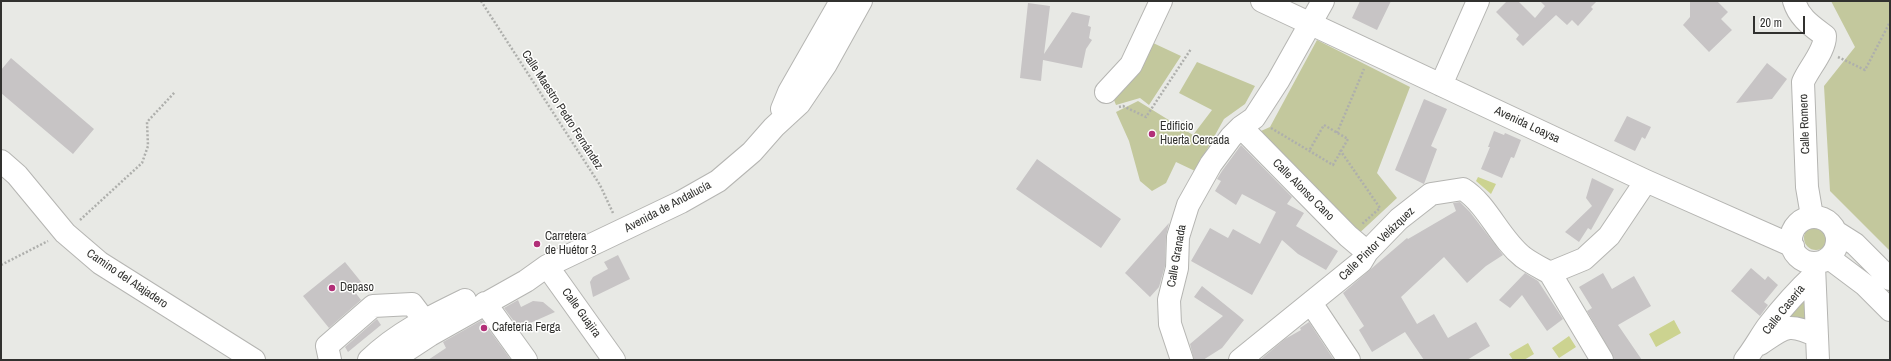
<!DOCTYPE html>
<meta charset="utf-8">
<style>
body{margin:0}
#map{position:relative;width:1891px;height:361px;overflow:hidden;background:#e8e9e5;font-family:"Archivo Narrow",sans-serif}
canvas{display:block}
.frame{position:absolute;inset:0;border:2px solid #31312f;pointer-events:none}
.scale{position:absolute;left:1753px;top:16px;width:52px;height:18px;box-sizing:border-box;border:2px solid #31312f;border-top:0;padding-left:5px;font-size:12px;line-height:14px;white-space:nowrap;color:#31312f;-webkit-text-stroke:3px #fffffe;paint-order:stroke}
</style>
<div id="map">
<canvas width="1891" height="361"></canvas>
<div class="frame"></div>
<div class="scale">20 m</div>
</div>
<script>
const c = document.querySelector('canvas').getContext('2d');
c.lineJoin = 'round';
function paint(path, color) {
  c.fillStyle = color;
  c.fill(path, 'evenodd');
}
function trace(path, color, width, dash) {
  c.strokeStyle = color;
  c.lineWidth = width;
  c.lineCap = dash ? 'butt' : 'round';
  c.setLineDash(dash || []);
  c.stroke(path);
}
function write(font, color, halo, rows, align = 'center') {
  c.font = font + ' "Archivo Narrow",sans-serif';
  c.lineWidth = 3;
  c.setLineDash([]);
  c.textBaseline = 'middle';
  c.strokeStyle = halo;
  c.fillStyle = color;
  for (const [text, x, y, turn = 0] of rows) {
    c.save();
    c.translate(x, y);
    c.rotate((+turn || 0) * Math.PI / 180);
    c.textAlign = isNaN(turn) ? turn : align;
    if (halo) c.strokeText(text, 0, 0);
    c.fillText(text, 0, 0);
    c.restore();
  }
}
const green = new Path2D(`
 M1831,1H1890V251L1830,191L1824,86L1855,47Z
 M1317,40L1410,87L1377,173L1397,198L1354,238L1252,135L1270,127Z
 M1151,42L1181,56L1149,105L1140,98L1116,105L1112,95Z
 M1197,62L1255,86L1245,104L1224,119L1195,171L1176,162L1166,183L1152,191L1140,181L1129,141L1116,112L1138,101L1193,135L1212,110L1179,93Z
 M1804 238a12 12 0 1 1 24 0a12 12 0 1 1-24 0Z
 M1805,292L1807,322L1787,318Z`);
const water = new Path2D(`
 M1478,177L1496,184L1491,194L1476,181Z
 M1674,320L1681,333L1656,347L1649,334Z
 M1569,336L1576,347L1559,358L1552,348Z
 M1528,343L1534,354L1524,360H1513L1509,354Z`);
const building = new Path2D(`
 M1360,1H1391L1377,30L1352,18Z
 M1507,1H1518L1535,18L1545,6L1540,1H1597L1591,7L1593,9L1578,26L1572,20L1567,25L1556,15L1523,46L1516,39L1519,35L1496,12Z
 M1690,1H1717L1728,12L1721,19L1732,30L1709,52L1683,25L1690,17Z
 M1028,3L1050,6L1044,54L1072,12L1090,16L1088,26L1091,27L1089,38L1092,40L1086,49L1082,68L1043,60L1041,81L1020,78Z
 M11,58L94,129L73,154L1,93V70Z
 M1767,63L1787,79L1772,99L1736,103Z
 M1424,99L1447,109L1431,146L1437,149L1424,184L1395,170Z
 M1627,116L1651,127L1645,139L1642,137L1635,151L1614,141Z
 M1494,131L1504,135L1505,133L1521,140L1514,158L1511,157L1502,178L1481,169L1490,147H1488Z
 M1241,145L1292,197L1287,204L1304,213L1296,226L1338,251L1326,270L1298,254L1282,240L1252,295L1191,261L1210,228L1228,238L1233,229L1260,244L1276,212L1242,194L1236,205L1215,191L1221,181L1217,179L1222,171Z
 M1037,159L1121,219L1101,248L1016,189Z
 M1592,178L1614,189L1591,230L1588,228L1579,242L1565,232L1592,206L1586,198Z
 M1460,202L1470,212L1503,255L1486,266L1467,283L1444,257L1401,297L1417,324L1434,314L1448,338L1476,322L1490,346L1467,360H1424L1405,332L1372,352L1359,330L1364,326L1343,293L1407,238L1408,239L1456,211L1453,203Z
 M1169,223L1166,236L1165,266L1159,287L1150,297L1125,273Z
 M618,255L630,279L593,297L590,282L593,277L608,269L604,262Z
 M345,262L362,283H348L361,300L329,328L303,296Z
 M1751,268L1765,280L1768,276L1778,285L1764,302L1768,305L1760,316L1731,291Z
 M1525,273L1538,281L1563,319L1547,331L1522,295L1510,308L1499,300Z
 M1603,273L1612,289L1634,276L1651,306L1618,325L1642,360H1615L1587,311L1592,308L1579,287Z
 M1202,286L1244,320L1222,348L1203,360H1194L1190,344L1223,316L1194,297Z
 M518,300L521,307L533,301L543,302L555,312L519,328L504,308Z
 M377,319L381,325L348,352L345,347Z
 M482,320L511,360H428L446,348L443,342Z
 M1309,322L1334,360H1260L1285,339L1301,330L1300,328Z`);
const path = new Path2D(`
 M481,1L600,185L613,213
 M1838,57L1865,70L1890,22
 M1119,107L1123,106L1146,117L1191,49
 M1271,128L1333,165L1348,139L1324,125L1309,151
 M1337,133L1364,69
 M1340,150L1380,208L1362,224
 M80,220L142,163L148,146L147,122L175,92
 M1,265L48,241`);
const minor = new Path2D(`
 M1262,1L1646,181L1793,246
 M1794,1C1799,18 1812,26 1825,36C1825,51 1809,68 1803,82L1807,187L1812,216
 M1441,85L1478,1
 M1106,92L1131,65L1161,1
 M782,109L789,92L841,1
 M1241,127L1348,236L1367,252
 M1,161L17,175L65,233L100,263L254,360
 M1791 240a23 23 0 1 1 46 0a23 23 0 1 1-46 0Z
 M1836,232L1855,244L1890,279
 M1829,258L1865,285L1890,310
 M547,266L614,360
 M1814,266L1818,360
 M1550,273L1602,360
 M485,303L526,360
 M1311,303L1349,360
 M1760,344C1785,327 1788,322 1817,336
 M330,360L327,346L373,306L412,304L424,320L423,326L418,332
 M369,360C397,333 430,317 465,300
 M392,360L430,335L526,281L547,266L681,202L718,181L752,152L774,127L799,104L826,64L861,1
 M1182,360L1170,324L1169,300L1177,268L1178,237L1188,205L1211,164L1231,137L1241,127L1254,118L1278,81L1323,1
 M1240,360L1361,262L1367,252L1399,219L1431,194L1463,189C1488,205 1499,238 1523,257C1531,263 1541,268 1550,273L1584,259L1609,236L1646,181
 M1745,360C1754,349 1760,337 1768,326C1782,308 1797,291 1814,275`);
const markers = [
 [1152,134,4,"#b22f78"],
 [537,244,4,"#b22f78"],
 [332,288,4,"#b22f78"],
 [484,328,4,"#b22f78"]
];
const streetNames = [
 ["Calle Maestro Pedro Fernández",562,110,57],
 ["Calle Romero",1805,124,-92],
 ["Avenida Loaysa",1527,125,25],
 ["Calle Alonso Cano",1303,190,45],
 ["Avenida de Andalucía",668,207,-28],
 ["Calle Pintor Velázquez",1377,244,-44],
 ["Calle Granada",1177,256,-80],
 ["Camino del Atajadero",127,279,34],
 ["Calle Casería",1784,310,-51],
 ["Calle Guajira",581,313,54]
];
const poiNames = [
 ["Edificio",1160,127],
 ["Huerta Cercada",1160,141],
 ["Carretera",545,237],
 ["de Huétor 3",545,251],
 ["Depaso",340,288],
 ["Cafetería Ferga",492,328]
];
paint(green, '#c3c89d');
paint(water, '#ccd390');
paint(building, '#c7c4c5');
trace(minor, '#b5b5b2', 24);
trace(path, '#aeafac', 2.5, [2, 2]);
trace(minor, '#fff', 22);
for (const [x, y, r, color] of markers) {
  const dot = new Path2D();
  dot.arc(x, y, r, 0, 2 * Math.PI);
  c.fillStyle = color;
  c.fill(dot);
  trace(dot, '#fffffe', 1.5);
}
write('12px', '#31312f', '#fffffe', streetNames);
write('12px', '#31312f', '#fffffe', poiNames, 'left');
</script>
